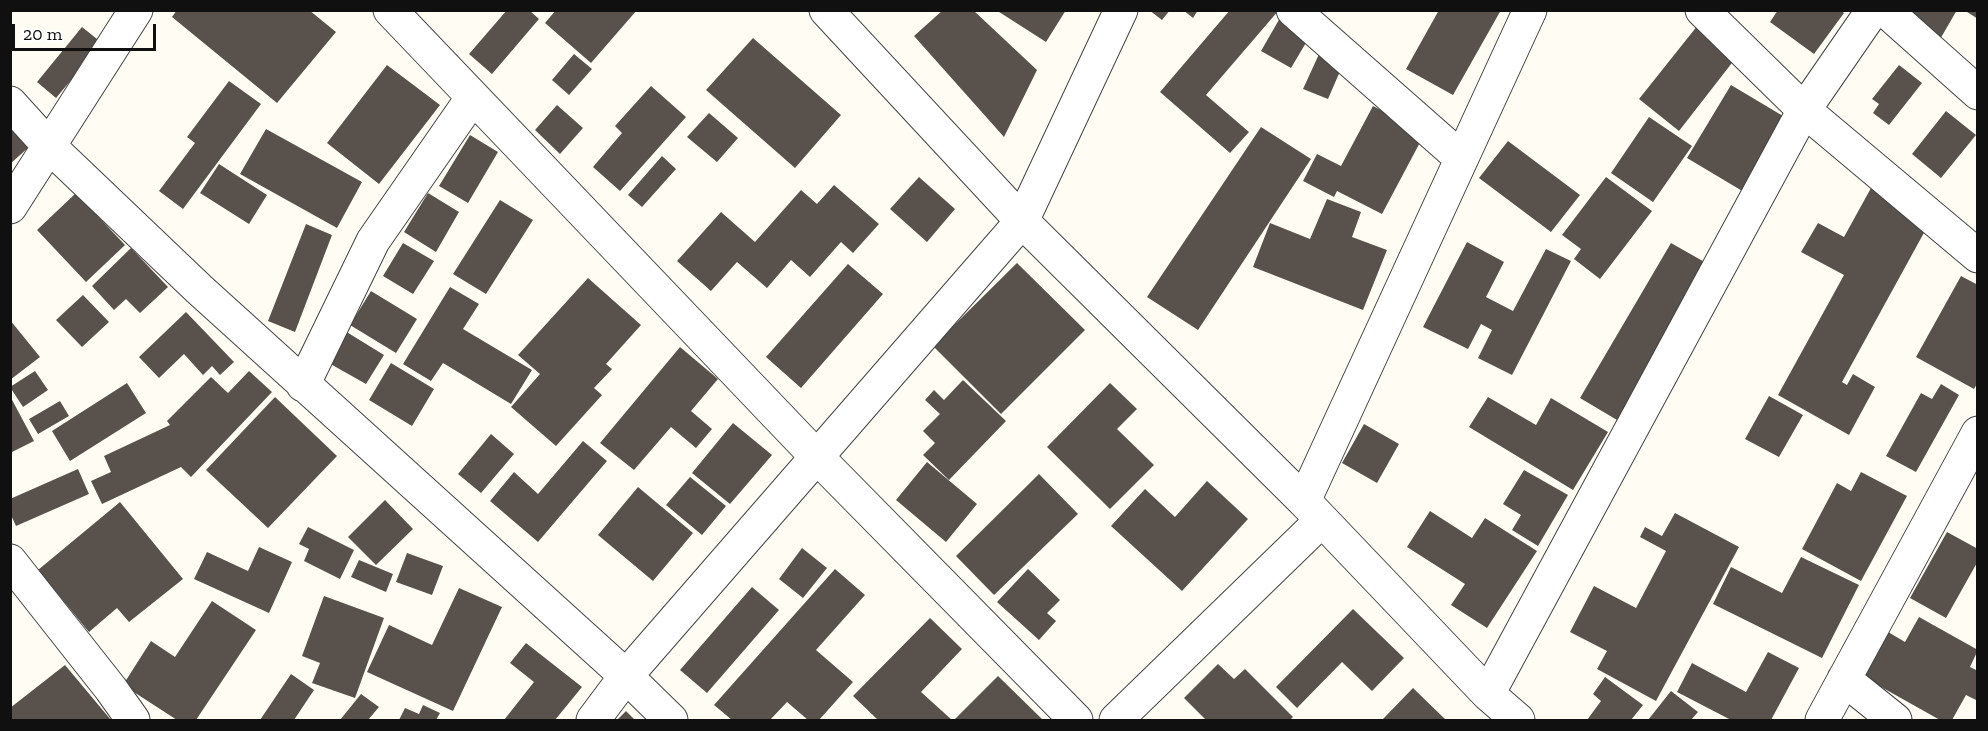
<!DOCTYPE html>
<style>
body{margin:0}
#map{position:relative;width:1988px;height:731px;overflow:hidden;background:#fffdf3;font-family:"Zilla Slab",serif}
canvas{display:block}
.frame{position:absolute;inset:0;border:12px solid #101010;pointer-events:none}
.scale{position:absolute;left:12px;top:24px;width:144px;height:27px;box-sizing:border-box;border:3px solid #101010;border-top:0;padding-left:8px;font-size:18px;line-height:21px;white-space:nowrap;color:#101010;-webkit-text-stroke:4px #fff;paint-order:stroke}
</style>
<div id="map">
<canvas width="1988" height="731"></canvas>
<div class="frame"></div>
<div class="scale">20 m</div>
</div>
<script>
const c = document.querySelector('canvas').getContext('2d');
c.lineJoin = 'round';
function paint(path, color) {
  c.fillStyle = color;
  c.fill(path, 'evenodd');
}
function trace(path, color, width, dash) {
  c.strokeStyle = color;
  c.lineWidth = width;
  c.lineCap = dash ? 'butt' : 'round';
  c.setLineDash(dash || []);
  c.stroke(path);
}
const building = new Path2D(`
 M177,10H309L336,32L277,103L172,17Z
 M507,10H529L539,19L492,74L469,54Z
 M556,10H637L591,63L545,23Z
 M943,10H973L1037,70L1004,137L914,36Z
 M996,10H1066L1046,42Z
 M1149,10H1170L1162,20Z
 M1183,10H1198L1193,18Z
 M1230,10H1279L1206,95L1249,132L1230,153L1160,92Z
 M1439,10H1501L1453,95L1406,69Z
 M1778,10H1841L1844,13L1814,54L1770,22Z
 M1904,10H1957L1939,41Z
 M1964,10H1978V19Z
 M1280,18L1310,36L1291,68L1261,51Z
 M1702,20L1742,50L1679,131L1639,99Z
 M82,27L102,43L56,98L37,82Z
 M753,38L841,115L795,168L706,90Z
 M1320,52L1344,62L1328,99L1303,89Z
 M574,54L592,69L569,95L552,80Z
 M387,65L440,105L379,184L327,143Z
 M1899,65L1922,83L1889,125L1873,113L1879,104L1872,99Z
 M229,81L261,104L183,209L159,191L195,143L187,137Z
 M1731,85L1793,122L1749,195L1687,158Z
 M651,86L686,117L620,191L593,167L622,133L615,126Z
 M557,105L583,128L560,154L535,130Z
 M1373,106L1425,133L1382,214L1337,191L1334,197L1303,181L1317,154L1341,166Z
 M1946,111L1976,135L1941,178L1912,154Z
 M709,113L738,138L717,162L687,137Z
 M1649,117L1692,146L1653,202L1611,173Z
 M1261,127L1311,159L1198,330L1147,297Z
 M10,128L29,147L10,164Z
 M266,129L362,182L337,228L240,174Z
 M470,135L498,152L468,203L439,186Z
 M1508,141L1580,195L1551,232L1479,178Z
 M662,156L676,169L642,207L628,195Z
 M219,164L267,195L249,224L200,193Z
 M919,177L955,209L927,242L890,209Z
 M1606,177L1652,211L1600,279L1574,259L1581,249L1562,235Z
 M834,185L879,224L853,253L841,242L810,277L791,260L767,288L737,262L711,291L677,261L721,212L755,242L801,190L817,204Z
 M1871,188L1931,220L1842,382L1847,385L1853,374L1875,387L1849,435L1778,395L1844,275L1801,252L1818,223L1844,237Z
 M76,193L125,245L86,282L37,230Z
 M428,193L459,212L436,252L404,232Z
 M1327,199L1361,212L1352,237L1387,250L1363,310L1253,267L1270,223L1310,239Z
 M500,200L533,220L486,294L453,274Z
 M306,224L332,235L295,332L268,321Z
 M1467,242L1504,262L1486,297L1513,311L1546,249L1571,261L1512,375L1478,358L1492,330L1481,324L1468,349L1423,327Z
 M403,243L434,261L413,294L383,276Z
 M1671,243L1708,264L1617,420L1580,398Z
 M131,248L168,287L140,313L126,299L114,310L92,286Z
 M1017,263L1085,330L1001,414L933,346Z
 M848,264L883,294L801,388L766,357Z
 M1961,276L1978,285V382L1974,389L1916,357Z
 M588,278L641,325L606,364L612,369L594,388L602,395L556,446L511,407L540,374L518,355Z
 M450,287L479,304L463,329L532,370L511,404L443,363L431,381L403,364Z
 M371,291L417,319L396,353L350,325Z
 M83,295L109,322L82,347L56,320Z
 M186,312L234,362L220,375L212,366L203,375L184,354L159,378L139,357Z
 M10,320L40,357L10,380Z
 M345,331L384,355L366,384L327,362Z
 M680,347L718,379L691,411L712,429L696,448L671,427L634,470L600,443Z
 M391,363L434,389L412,426L369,400Z
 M35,371L48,390L23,407L10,387Z
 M249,371L272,392L191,477L181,467L102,504L91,481L111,472L104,456L170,425L167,421L211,377L228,393Z
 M963,380L1006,421L949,480L923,455L935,443L923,431L940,414L925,400L934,390L944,400Z
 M127,383L146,413L70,461L52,431Z
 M1110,383L1137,409L1117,429L1154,465L1110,509L1047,447Z
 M1941,384L1959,395L1916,472L1886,456L1921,393L1932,399Z
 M10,396L34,441L10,453Z
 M1769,396L1803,415L1779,457L1745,439Z
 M275,397L337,456L268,528L206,470Z
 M1488,397L1536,425L1551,398L1608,432L1573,490L1469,427Z
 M60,401L69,416L38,434L29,419Z
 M733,423L772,455L730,504L692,473Z
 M1364,424L1399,444L1377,483L1342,463Z
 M491,434L514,454L481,493L458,474Z
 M583,441L607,461L538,542L490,501L514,472L538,494Z
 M927,462L977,504L946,542L896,500Z
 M78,469L89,494L16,526L10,513V499Z
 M1524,470L1568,495L1538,546L1512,530L1521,515L1503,504Z
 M1861,472L1907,496L1861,581L1802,549L1837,483L1851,491Z
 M1039,474L1078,514L994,595L956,556Z
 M690,477L726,506L702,535L666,505Z
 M1207,481L1248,519L1182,591L1111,526L1145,489L1175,517Z
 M638,487L693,533L653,581L598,535Z
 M385,500L413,529L376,565L348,537Z
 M120,502L183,579L129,622L117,608L89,632L38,570Z
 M1430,511L1472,538L1485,518L1537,551L1487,628L1451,605L1465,584L1407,547Z
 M1675,513L1739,547L1656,701L1597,669L1607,651L1570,632L1594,586L1636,608L1666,551L1640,537L1645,527L1662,536Z
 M308,527L354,550L340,579L304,561L309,549L299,544Z
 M1947,532L1978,549V561L1946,618L1910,598Z
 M259,547L292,562L269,613L194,579L207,552L248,571Z
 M802,548L827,568L803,598L779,579Z
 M407,553L443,566L432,595L396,582Z
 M1801,557L1859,585L1822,658L1713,604L1731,567L1782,593Z
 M359,560L393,574L386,592L351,577Z
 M835,569L865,595L816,650L853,682L819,720H808L787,702L770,720H732L714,705Z
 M1028,569L1060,600L1047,613L1056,621L1039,640L997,602Z
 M752,587L779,610L707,693L680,670Z
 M459,588L502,607L453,711L367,672L389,625L432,645Z
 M324,596L384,618L355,698L312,683L320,663L302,656Z
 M212,601L256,630L196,720H177L123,685L151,641L175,657Z
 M1353,609L1404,658L1372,691L1342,662L1297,708L1276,687Z
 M1919,617L1978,650L1970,667L1978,671V701L1966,695L1952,720H1940L1858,674L1883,629L1905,642Z
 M930,618L962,649L921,692L952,720H878L853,696Z
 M526,643L582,687L555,720H504L534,682L510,663Z
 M1768,652L1799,668L1771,720H1731L1677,692L1692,663L1746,692Z
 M1218,664L1234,679L1245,669L1293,717L1290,720H1206L1184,698Z
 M65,665L111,720H13L10,717V708Z
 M291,674L314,690L294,720H260Z
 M998,676L1043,720H954Z
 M1605,677L1643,705L1631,720H1587L1601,701L1593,694Z
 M1413,688L1446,720H1382Z
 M1671,691L1698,712L1691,720H1648Z
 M361,694L379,707L368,720H340Z
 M423,705L440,713L436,720H399L405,708L419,714Z
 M626,711L635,720H617Z`);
const minor = new Path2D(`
 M390,10L816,456L1076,720
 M826,10L1022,221L1304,501L1488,694L1518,720
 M1293,10L1461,158
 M1702,10L1804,110L1978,256
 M1885,10L1978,93
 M10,103L49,146L199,289L626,676L671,720
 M10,207L136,10
 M303,385L373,241L473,97
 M1304,501L1530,10
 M10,561L111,689L133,720
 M1844,679L1895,720
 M1488,694L1804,110L1873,10
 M593,720L626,676L1022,221L1121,10
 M1116,720L1322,520
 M1822,720L1978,433`);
paint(building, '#59514c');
trace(minor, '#434343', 35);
trace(minor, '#fff', 33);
</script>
